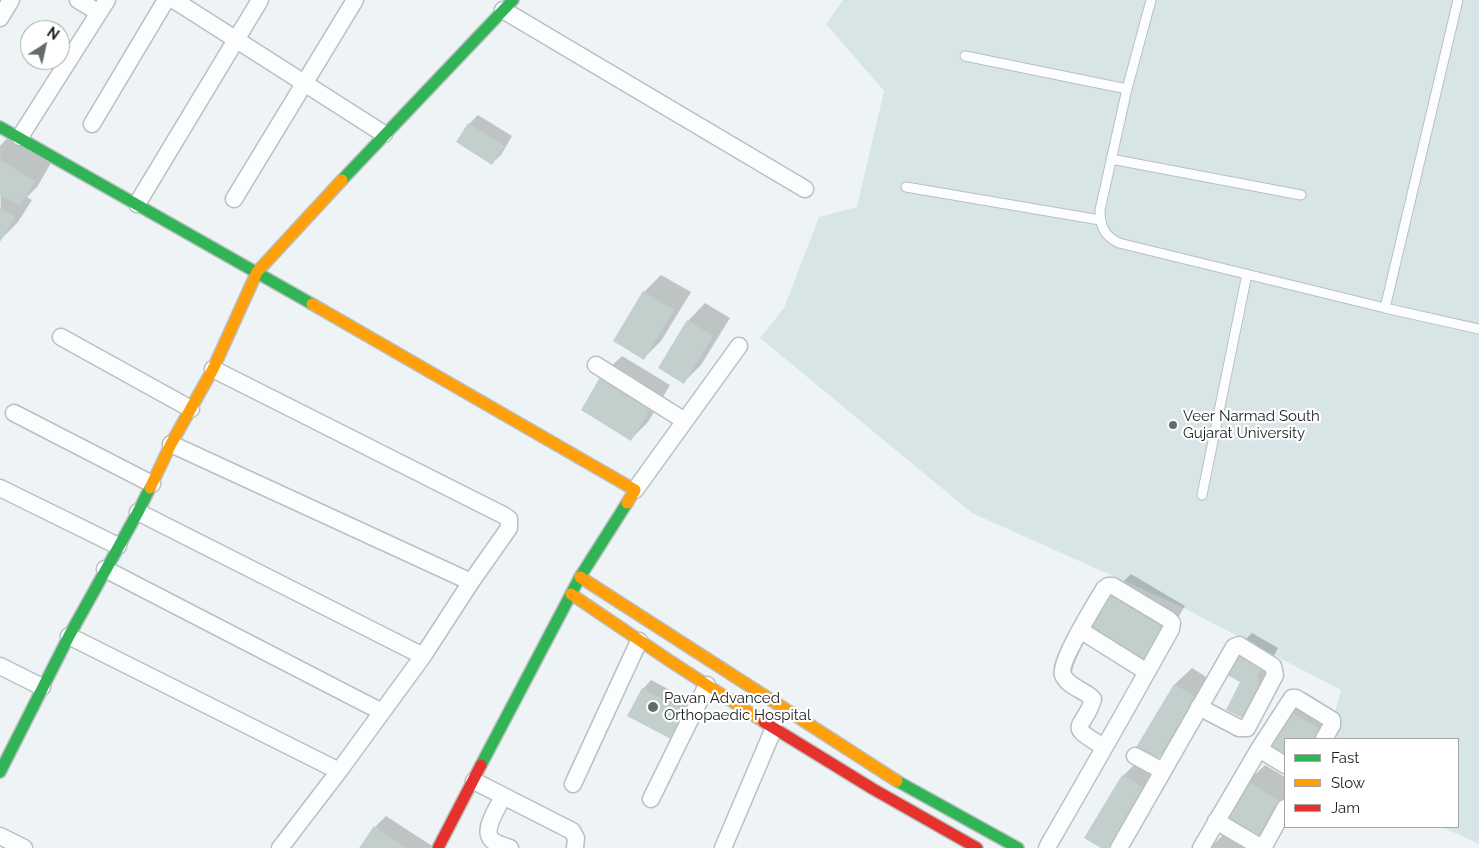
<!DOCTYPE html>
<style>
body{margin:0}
#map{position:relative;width:1479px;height:848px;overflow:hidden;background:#eef4f5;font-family:Raleway,sans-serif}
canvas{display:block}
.legend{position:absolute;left:1284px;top:738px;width:175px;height:90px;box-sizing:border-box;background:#fff;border:1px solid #a4a5a6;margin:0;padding:6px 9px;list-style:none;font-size:15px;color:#1b1f20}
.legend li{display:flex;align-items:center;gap:10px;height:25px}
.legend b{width:25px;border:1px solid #a4a5a6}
.north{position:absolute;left:20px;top:20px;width:50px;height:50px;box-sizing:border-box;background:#fff;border:1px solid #a4a5a6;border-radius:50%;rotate:35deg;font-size:14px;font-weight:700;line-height:20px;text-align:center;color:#1b1f20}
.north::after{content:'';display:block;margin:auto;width:18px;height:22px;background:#656a6b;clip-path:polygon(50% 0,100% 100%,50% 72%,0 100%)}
</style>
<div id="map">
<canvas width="1479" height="848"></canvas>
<ul class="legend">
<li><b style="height:6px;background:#30b455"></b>Fast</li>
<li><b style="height:6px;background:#ff9f0a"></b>Slow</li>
<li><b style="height:6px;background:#e5322d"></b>Jam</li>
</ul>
<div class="north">N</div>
</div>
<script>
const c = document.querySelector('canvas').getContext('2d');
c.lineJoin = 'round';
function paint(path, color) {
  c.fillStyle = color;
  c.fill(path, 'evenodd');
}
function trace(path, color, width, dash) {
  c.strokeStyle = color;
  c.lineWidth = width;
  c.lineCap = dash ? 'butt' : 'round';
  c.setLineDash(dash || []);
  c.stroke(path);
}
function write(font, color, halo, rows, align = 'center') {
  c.font = font + ' Raleway,sans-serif';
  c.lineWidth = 4.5;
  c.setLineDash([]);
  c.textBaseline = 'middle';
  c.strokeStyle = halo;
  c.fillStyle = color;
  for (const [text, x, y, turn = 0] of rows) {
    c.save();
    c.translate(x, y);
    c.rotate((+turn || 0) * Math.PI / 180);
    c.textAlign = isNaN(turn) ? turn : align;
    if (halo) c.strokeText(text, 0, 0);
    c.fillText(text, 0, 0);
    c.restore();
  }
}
const built = new Path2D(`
 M843,0H1479V844L1442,827H1458V739H1328L1341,690L1180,606L972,513L760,338L784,308L819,217L857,207L884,91L826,24Z`);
const shadow = new Path2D(`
 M478,115L512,136L501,155L492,163L458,142L469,124Z
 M8,137L51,163L37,187L27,197L32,200L18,222L1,239L0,146Z
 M661,275L691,292L661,341L644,358V292Z
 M705,303L730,318L701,365L684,382L688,321Z
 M622,356L670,385L648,422L631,439L604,373Z
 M1131,574L1185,606L1162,644L1113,591Z
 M1252,633L1278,648L1273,658L1264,701L1242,681L1235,650Z
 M1192,668L1211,680L1173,743L1156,760L1174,685Z
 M651,680L696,704L673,739L643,689Z
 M1305,692L1339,713L1324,739H1285V758L1266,746L1287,709Z
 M1140,759L1160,771L1123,832L1108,848H1103L1123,776Z
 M1265,765L1285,777V806L1247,782Z
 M386,816L432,846L430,848H361L375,827Z
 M1227,831L1256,848H1210Z`);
const building = new Path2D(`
 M468,123L505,146L492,165L456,142Z
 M0,160L35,181L20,206L0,194Z
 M0,208L15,217L0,242Z
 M643,291L674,310L644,360L613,341Z
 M687,320L713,336L684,384L658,368Z
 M603,372L654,403L631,441L581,410Z
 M1112,590L1168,624L1145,663L1089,629Z
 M1234,650L1262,666L1257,676L1262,695L1247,720L1226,710L1240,682L1222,672Z
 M1174,684L1195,697L1156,762L1135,749Z
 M642,688L688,713L673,740L627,716Z
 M1286,709L1323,731L1318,739H1285V759L1264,746Z
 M1122,775L1144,788L1108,848H1101L1084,838Z
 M1246,781L1282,802L1259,840L1224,818Z
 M374,826L406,848H359Z`);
const lane = new Path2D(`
 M1151,0L1127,89L1100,210C1100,226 1104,236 1119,243L1385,308
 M1458,0L1385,308L1479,329
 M965,56L1127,89
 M1111,159L1301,195
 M906,187L1100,220
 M1202,495L1247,274`);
const street = new Path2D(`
 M78,0L99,13
 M174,0L384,134
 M503,10L805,189
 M0,18L11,0
 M92,124L166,0
 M20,137L107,0
 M234,199L355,0
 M137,204L260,0
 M61,337L191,409
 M596,365L685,421
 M213,369L505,516L509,519V528L471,582
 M14,413L152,484
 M171,444L471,582L423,656L339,771L280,848
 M0,488L118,546
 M635,490L739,346
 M138,512L423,656
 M105,569L382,712
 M1080,630L1147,672
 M69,636L339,771
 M0,666L42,687
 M1259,749L1285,765
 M1135,756L1163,771
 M474,781L572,831L576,838L575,848
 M573,784L639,641
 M503,796C499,807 481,830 492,840C496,844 504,846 510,848
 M651,799L707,685
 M1216,821L1262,848
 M0,836L24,848
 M723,848L774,728
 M1047,848L1049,844C1090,773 1131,701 1171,629L1172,623L1168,619L1113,586H1108L1104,589C1096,603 1058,663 1063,675C1068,687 1085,690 1093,699C1084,731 1063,723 1104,747
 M1119,848L1234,647L1239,645L1273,666L1275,675L1247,728H1239L1199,707
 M1201,848L1259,749L1292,698H1296L1332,720V725L1324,739
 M1263,848L1285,808`);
const fast = new Path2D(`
 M0,127L312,304
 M342,180L513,0
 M481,765L580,577L627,503
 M0,772L69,636L138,512L150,488
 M897,781L1018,848`);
const slow = new Path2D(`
 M312,304L635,490L627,503
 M150,488L171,444L213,369L257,272L342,180
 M580,577L897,781
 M571,594L670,661L764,722`);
const jam = new Path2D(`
 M764,722L873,789L977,848
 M438,848L481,765`);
const markers = [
 [1173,425,5,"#656a6b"],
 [653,707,6,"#656a6b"]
];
const poiNames = [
 ["Veer Narmad South",1183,416],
 ["Gujarat University",1183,433],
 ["Pavan Advanced",664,698],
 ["Orthopaedic Hospital",664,715]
];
paint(built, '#d8e5e7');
paint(shadow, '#0003');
paint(building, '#c3cfcc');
trace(lane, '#babfbf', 11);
trace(street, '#babfbf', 19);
trace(fast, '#babfbf', 14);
trace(slow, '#babfbf', 14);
trace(jam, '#babfbf', 14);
trace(lane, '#fcfdfe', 9);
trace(street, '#fcfdfe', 16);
trace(fast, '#30b455', 11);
trace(slow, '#ff9f0a', 11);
trace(jam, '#e5322d', 11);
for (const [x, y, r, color] of markers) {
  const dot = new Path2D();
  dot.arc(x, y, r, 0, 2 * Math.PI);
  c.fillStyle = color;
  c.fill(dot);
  trace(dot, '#fff', 2);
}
write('15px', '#1b1f20', '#fff', poiNames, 'left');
</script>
